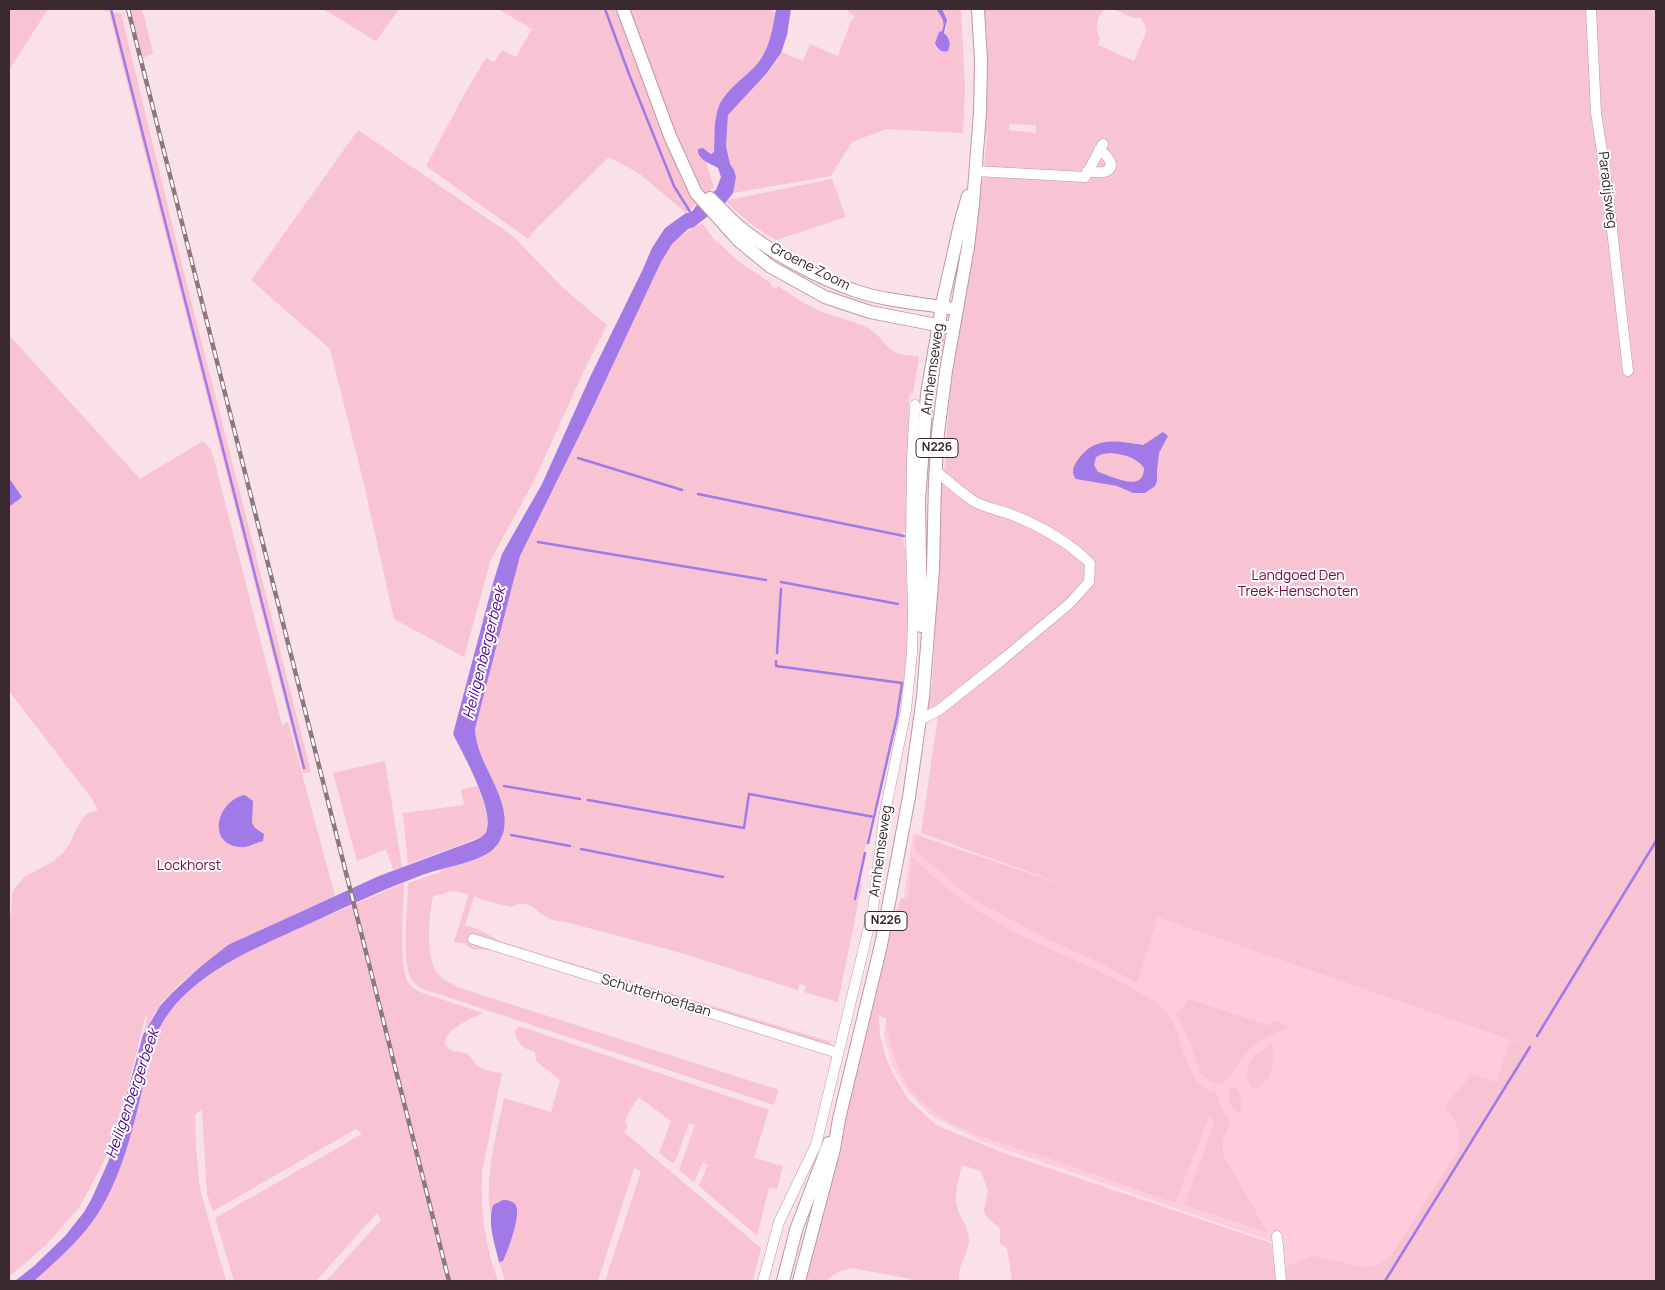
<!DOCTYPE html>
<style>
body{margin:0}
#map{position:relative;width:1665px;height:1290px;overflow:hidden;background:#fae0e7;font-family:Manrope,sans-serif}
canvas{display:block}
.frame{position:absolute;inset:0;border:10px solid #3a292e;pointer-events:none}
</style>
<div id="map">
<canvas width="1665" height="1290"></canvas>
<div class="frame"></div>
</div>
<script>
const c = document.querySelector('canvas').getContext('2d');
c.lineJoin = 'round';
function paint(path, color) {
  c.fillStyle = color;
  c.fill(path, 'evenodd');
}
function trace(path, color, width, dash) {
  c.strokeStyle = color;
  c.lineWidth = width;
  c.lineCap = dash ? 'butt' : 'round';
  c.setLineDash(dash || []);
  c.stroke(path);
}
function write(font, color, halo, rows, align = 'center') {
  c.font = font + ' Manrope,sans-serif';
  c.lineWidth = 4;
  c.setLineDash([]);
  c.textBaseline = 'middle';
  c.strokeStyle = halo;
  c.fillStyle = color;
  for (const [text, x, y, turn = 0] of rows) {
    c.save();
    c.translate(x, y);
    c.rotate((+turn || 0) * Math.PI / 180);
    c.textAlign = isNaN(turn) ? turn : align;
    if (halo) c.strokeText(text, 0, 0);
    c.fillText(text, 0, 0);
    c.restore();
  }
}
const built = new Path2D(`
 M913,833L1532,1044L1387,1281H1277L1273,1242L979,1140L930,1115L907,1091L893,1067L884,1035Z`);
const green = new Path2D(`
 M9,9H48L9,70Z
 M99,9H108L109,12L121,13L182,265L311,772L303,773L109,12Z
 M130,9H142L153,53L143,58Z
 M323,9H399L376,41Z
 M498,9H768L775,12C773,30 769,49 758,63C746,77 726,89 719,106C713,122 715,136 714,152L713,154L705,149L700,158L705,160L714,187L686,213L640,174L609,157L534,231L528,239L426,166L464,95L486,58L494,62L502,50L516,57L532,29Z
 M845,9H936C948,25 943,31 936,48L940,51L947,26L942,9H961L965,90L963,133L886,129L852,142L831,176L733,193L736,177L734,170L730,164L726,146L728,115L766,74L782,52L803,61L810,44L838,56L851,21L855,17Z
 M984,9H1105C1096,17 1095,28 1100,39L1098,45L1134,61L1147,30L1141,18H1133L1114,9H1656V1281H1286L1285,1269L1288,1266L1312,1256L1364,1267L1378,1265L1390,1257L1458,1151C1460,1136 1459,1119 1445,1109C1451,1092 1464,1091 1470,1073L1496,1082L1510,1041L1527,1047L1528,1046L1158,917L1137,983L1103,964L1047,939L973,899L915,851V835L1090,894L921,833L938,716L927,723L930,710L928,709L932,685L935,633L942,478L944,479C948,379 965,279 979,180H983L987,135L983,134C988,93 990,50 984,9ZM1009,124L1036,125V133L1009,130Z
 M358,130L513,236L564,289L607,325L583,373L534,481L491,559L464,657L394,619L363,480L330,349L251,280Z
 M832,179L846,217L776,240C758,230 742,217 726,202L728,200Z
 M702,223L718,244L719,243L738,261L772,284L771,286L776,289L778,286C793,296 809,307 825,313C839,318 854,321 866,327C890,340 882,356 918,356L919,358L913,393H910L908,411H920L915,533L903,532L904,547L906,548L907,608H910L904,681L876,809H874L857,883L862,884L838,1002L804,992L806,986L800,984L798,990L678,952L566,922C561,921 555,921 550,919C535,913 530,896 512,907L486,901L474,896L465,926C478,927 489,936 502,942L831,1042L828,1055L493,950L472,949L463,943L454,942L469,894L453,891L433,896C429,916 425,955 437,973C442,980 453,984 460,988L779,1090L774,1105L426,990C421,988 417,986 413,982C400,965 408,906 408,883L438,873L442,870H440L486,855L491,852L496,847L504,829L502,806L477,744L475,729L520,556L588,418L661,262C674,240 679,235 702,223Z
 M9,335L140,479L203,441L210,448L215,463L282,725L288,722L335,896C275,923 203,953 160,1005C153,1014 148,1025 143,1035L148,1015L145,1018L119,1122L105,1159L79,1208L46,1245L9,1277V916L11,914L12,892L24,877L56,860L55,858C73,851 72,827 86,815C89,813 94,812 98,810L92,799L9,691V507L21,497L9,478Z
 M385,761L402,867L393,870L386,849L357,861L333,773Z
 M478,786C483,801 493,822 483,836L408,864L403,813L464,805L461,790Z
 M912,856C945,891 986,919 1029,939C1069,959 1111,974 1149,998C1156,1002 1167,1010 1171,1018C1182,1039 1188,1090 1216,1092L1222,1109L1231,1123L1223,1138V1155L1268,1233L1184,1205L1208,1141L1214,1121L1209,1117L1175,1203C1131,1188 1087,1171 1043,1156C984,1137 909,1122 893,1051C890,1039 886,1030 886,1018L879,1016L880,1036L886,1058L892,1072L908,1099L936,1125L1004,1153L1271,1243L1277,1281H1012L1007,1248L1000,1244V1229L985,1215L984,1210L988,1191L981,1171L962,1165C958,1181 952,1199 960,1215C964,1224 969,1229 969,1240C969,1253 958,1263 959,1281H911V1279L852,1268L840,1271L830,1277L827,1281H804L887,938L901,898H908Z
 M404,883C404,906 398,964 408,982C411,987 415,989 420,992L483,1013C475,1017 430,1035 451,1050C455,1052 462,1052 466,1053C472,1056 474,1064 479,1067C485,1071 495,1072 502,1073L482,1172C480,1208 485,1247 498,1281H326L381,1220L377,1213L316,1281H234L215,1218L362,1134L356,1129L213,1211L207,1194L202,1110L195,1114L196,1148L200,1189L226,1281H34C52,1265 70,1249 86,1230C127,1181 138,1102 154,1040C168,1006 200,977 232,959C252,948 274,940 295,930C331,914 368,899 404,883Z
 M1189,999L1271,1026L1273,1020L1291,1026C1276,1034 1259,1039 1247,1052C1237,1062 1233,1077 1220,1085L1209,1081L1200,1073L1190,1042L1176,1013L1181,1010Z
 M518,1027H522L769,1110L754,1158L783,1166L777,1189L769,1187L757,1236L699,1186L708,1165L703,1162L694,1182L679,1170L695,1125L689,1123L676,1160L672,1163L659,1153L671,1121L638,1097L627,1116L625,1122L628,1127L624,1132L761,1248L753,1281H605L641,1171L634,1168L598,1281H505L499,1262L503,1260C511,1246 515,1227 517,1210L493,1205L490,1214C485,1174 496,1136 504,1098L551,1112L560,1080L536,1061L535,1052C523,1049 518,1044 515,1032Z
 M1271,1044C1278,1060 1271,1086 1252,1089C1250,1084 1247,1079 1247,1074C1246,1060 1261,1051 1271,1044Z
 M1232,1087L1238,1089C1241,1096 1241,1104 1241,1111L1239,1113C1232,1110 1227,1099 1229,1091Z`);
const water = new Path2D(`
 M776,9H791L787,35L781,53L766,74L728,115L726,146L730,164L734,170L736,177L733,193L726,202L694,227L688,229L672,244L661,262L588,418L520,556L475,729C476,763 510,795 504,830C502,838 497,847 490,852C474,863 441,868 422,875C385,889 347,906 311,923C252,950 180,976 154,1040C138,1102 127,1181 86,1230C70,1249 52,1265 34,1281H15L34,1266L65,1236L84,1212L92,1198L109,1160L143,1035L160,1006L172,993L199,968L228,945L379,876L473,841C478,839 483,837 486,832C496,812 463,754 453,734L493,583L502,554L542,484L591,375L643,269L652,248L665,228L686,213H691L699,202L716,190L721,177L718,168C710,163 697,160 698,149L703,148L711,154L714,152C715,136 713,122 719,106C726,89 746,77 758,63C770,48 773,27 776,9Z
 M936,9H942L947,20L944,33C950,39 951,43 948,51C941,53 937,49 935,43L939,32L942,31C946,22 941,16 936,9Z
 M1163,432L1168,436L1159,453L1157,471V481L1155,486L1145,493H1133L1117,486L1076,479C1071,473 1073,467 1077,461C1094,435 1117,441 1143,445ZM1110,453C1122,454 1137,457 1144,468C1144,494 1112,476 1098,472L1094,465L1096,457L1102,454Z
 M9,478L22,497L9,507Z
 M245,795L253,801L252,823L255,828L264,834L263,841C255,843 247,848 240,847C206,844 217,800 245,795Z
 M503,1200C508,1200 514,1201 516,1206C521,1215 508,1251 503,1261L499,1262C495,1244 487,1223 493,1205Z`);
const stream = new Path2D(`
 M111,9L304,768
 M605,9L629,74L674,186L692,215
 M578,458L682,490
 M698,494L904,536
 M538,542L766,580
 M781,582L898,604
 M777,653L781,589
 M776,661V666L902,683L897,717L868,843
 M504,786L580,799
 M588,800L744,828L749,794L874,817
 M511,835L570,846
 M581,849L723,877
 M855,899L865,853
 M1537,1036L1656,841
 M1385,1281L1530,1047`);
const minor = new Path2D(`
 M1591,9L1596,113L1606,177L1628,371
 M975,171L1085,177L1103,144
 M1087,171C1093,172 1099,173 1104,172C1119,168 1106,154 1099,150
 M920,720L939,710L1002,660L1069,604L1089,582L1090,563C1069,543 1042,527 1015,516C1002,511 987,508 975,502C961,493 948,481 936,471
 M473,939L838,1053
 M1277,1236L1281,1281
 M763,1281L779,1222L816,1145L873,910L884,817L906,710L912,653L913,608L911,541L912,458L915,405`);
const major = new Path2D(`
 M623,9L670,136L696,193L739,241L771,267L825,297L870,312L947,327
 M710,198C718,206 726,214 734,222C767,251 815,277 856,291C886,301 918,303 949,308
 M921,626L919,500L927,394L943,300L961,220L968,196
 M783,1281L796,1230L829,1143
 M799,1281L834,1149L839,1119L881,945L909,797L923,697L933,570L935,481L938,433L946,371L968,247L973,204L980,112L981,61L978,9`);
const rail = new Path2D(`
 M128,9L449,1281`);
const shields = [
 [937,448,42],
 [886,921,42]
];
const shieldNames = [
 ["N226",937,448],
 ["N226",886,921]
];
const streetNames = [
 ["Paradijsweg",1607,190,83],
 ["Groene Zoom",810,267,27],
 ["Arnhemseweg",933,369,-82],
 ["Arnhemseweg",881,851,-82],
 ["Schutterhoeflaan",656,996,17]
];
const parkNames = [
 ["Landgoed Den",1298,576],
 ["Treek-Henschoten",1298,592],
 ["Lockhorst",189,866]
];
const waterNames = [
 ["Heiligenbergerbeek",485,653,-76],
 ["Heiligenbergerbeek",133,1094,-71]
];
paint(built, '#ffccdb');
paint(green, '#f8c3d3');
paint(water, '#a27ae8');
trace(stream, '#a27ae8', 2.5);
trace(minor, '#bf97a3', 11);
trace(major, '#bf97a3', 14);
trace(minor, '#fff', 10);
trace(major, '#fff', 12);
trace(rail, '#8c777d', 4.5);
trace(rail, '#fff', 2.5, [8]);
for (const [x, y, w] of shields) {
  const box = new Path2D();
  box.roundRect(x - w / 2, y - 9.5, w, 19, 4);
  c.fillStyle = '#fff';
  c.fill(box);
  trace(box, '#3a292e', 1);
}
write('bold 12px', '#3a292e', null, shieldNames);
write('14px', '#3a292e', '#fff', streetNames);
write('14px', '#800945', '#fff', parkNames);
write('italic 15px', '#4f0492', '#fff', waterNames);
</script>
